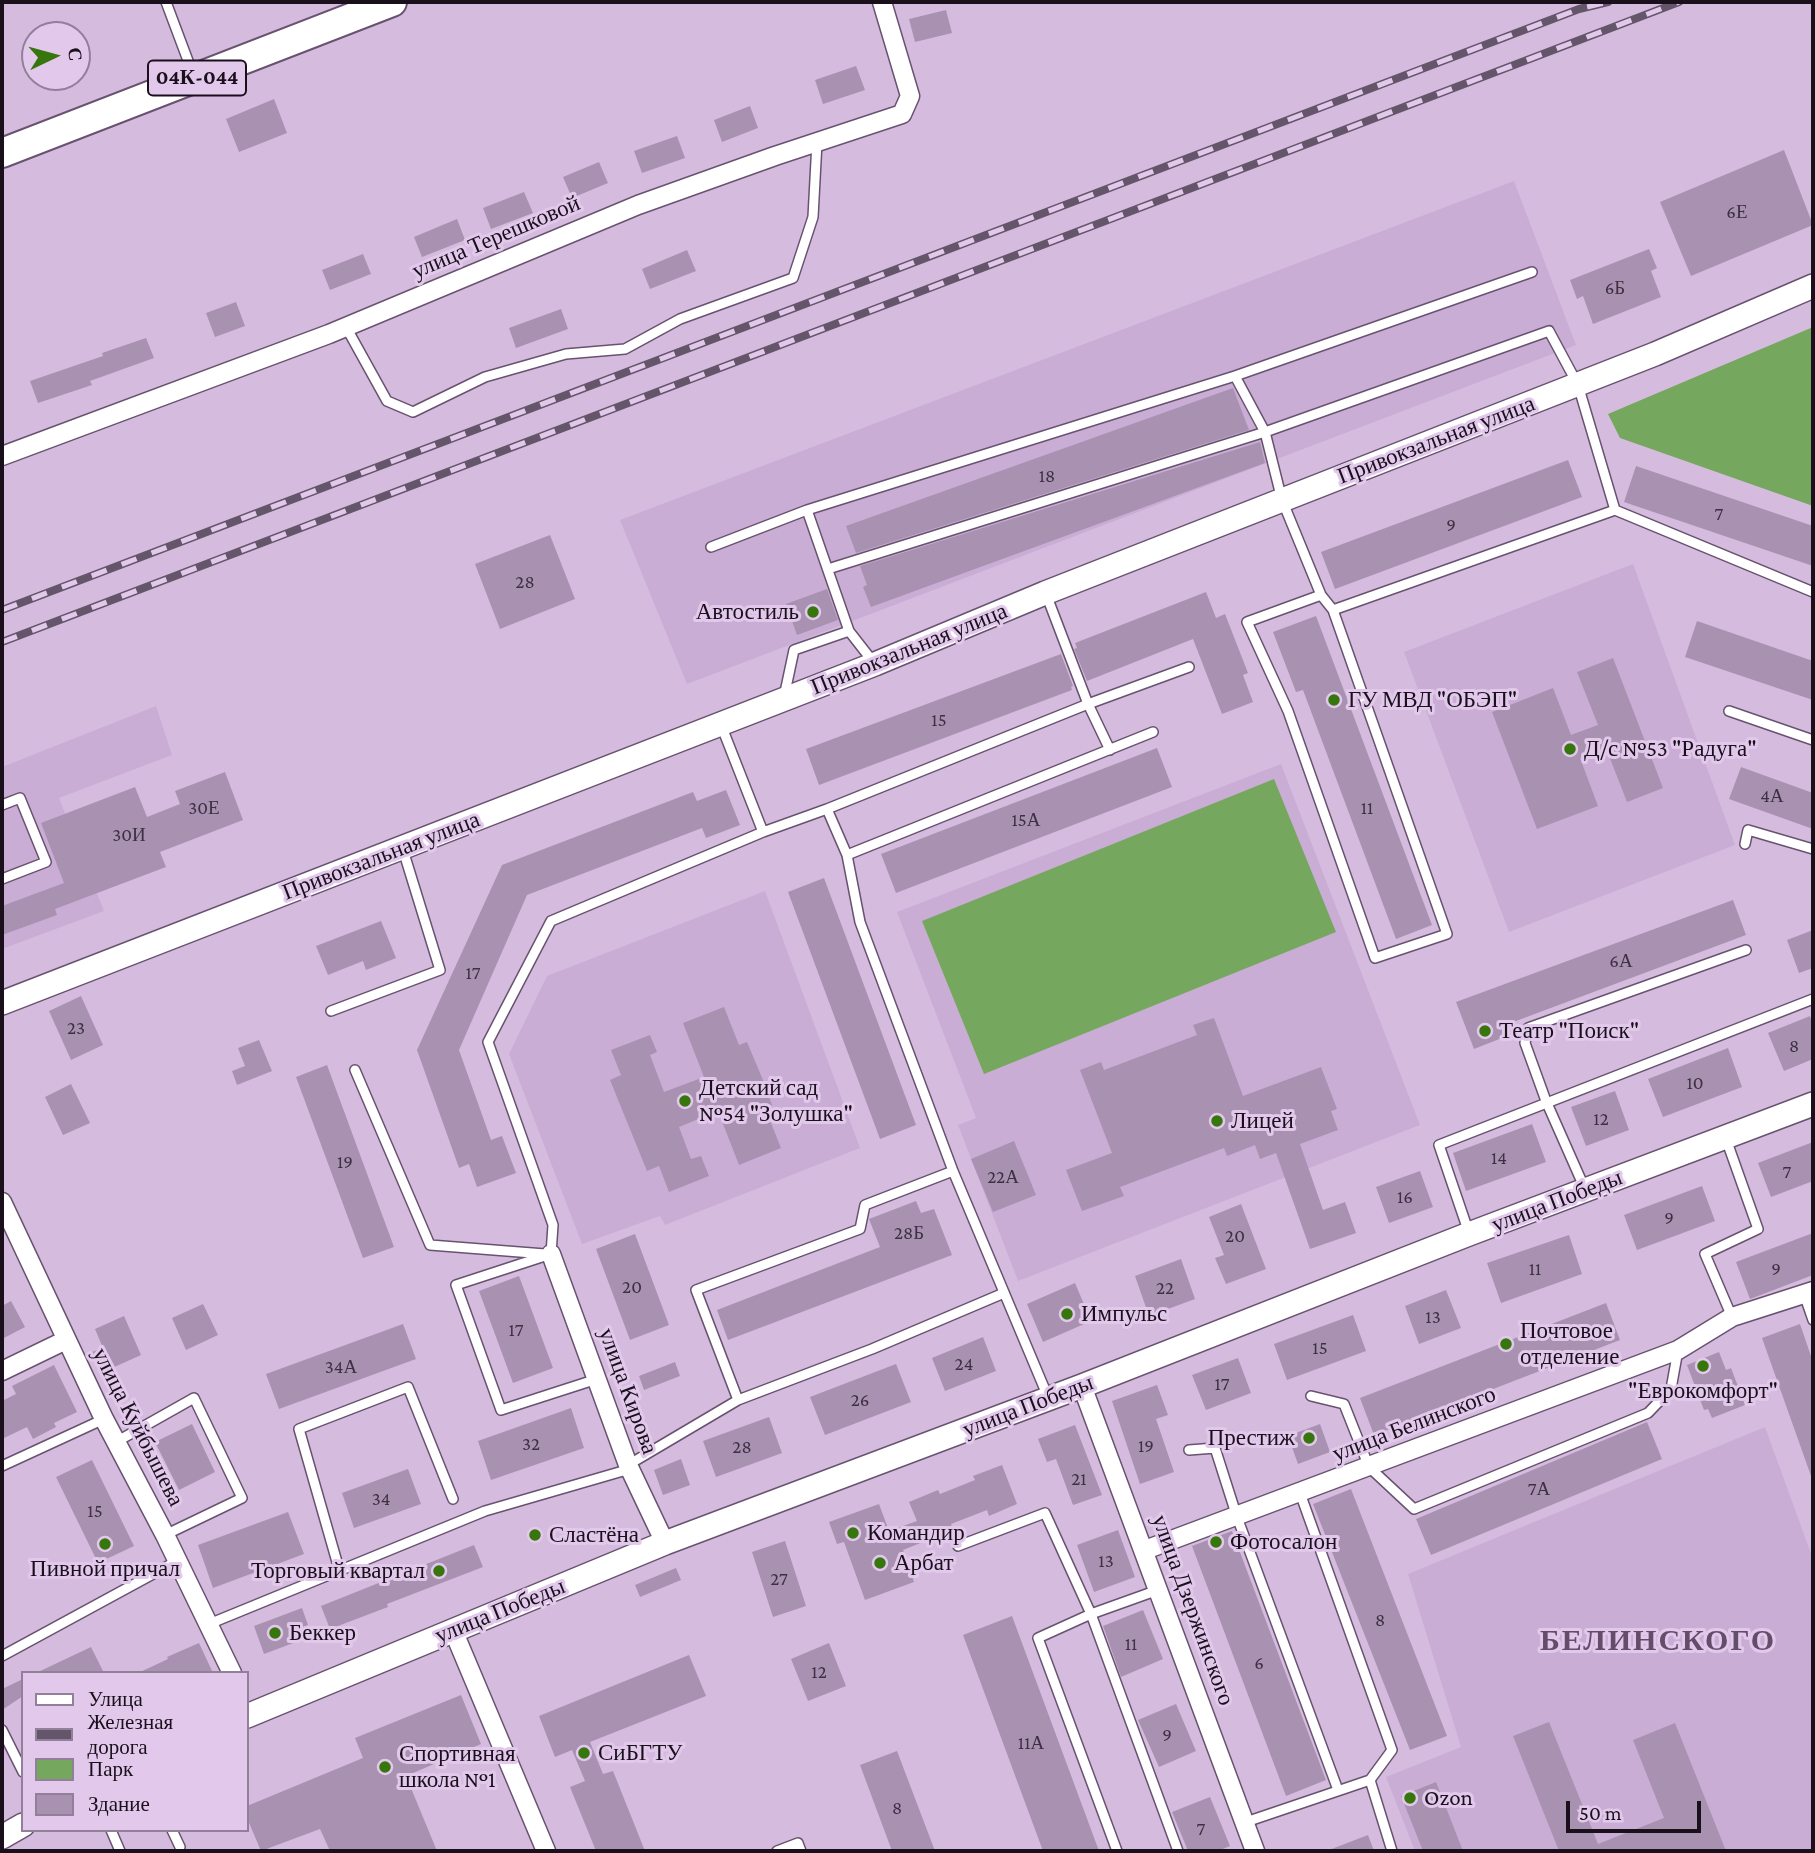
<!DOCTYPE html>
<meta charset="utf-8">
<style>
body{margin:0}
#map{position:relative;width:1815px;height:1853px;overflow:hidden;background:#d5bcdf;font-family:"Crimson Pro",serif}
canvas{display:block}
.frame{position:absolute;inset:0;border:4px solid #19101c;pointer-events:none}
.legend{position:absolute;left:21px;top:1671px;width:228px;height:161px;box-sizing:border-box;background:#e2c9ec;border:2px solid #927f99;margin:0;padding:9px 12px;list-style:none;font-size:21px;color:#19101c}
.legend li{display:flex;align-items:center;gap:14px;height:35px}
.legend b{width:35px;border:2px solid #927f99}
.north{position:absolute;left:21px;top:21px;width:70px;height:70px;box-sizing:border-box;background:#e2c9ec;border:2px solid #927f99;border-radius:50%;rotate:85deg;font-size:19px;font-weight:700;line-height:28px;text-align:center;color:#19101c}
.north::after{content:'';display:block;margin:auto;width:24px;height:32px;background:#37750d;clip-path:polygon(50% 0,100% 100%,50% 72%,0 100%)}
.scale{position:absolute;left:1566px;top:1801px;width:135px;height:32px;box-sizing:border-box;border:4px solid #19101c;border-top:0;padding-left:9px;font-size:21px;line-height:24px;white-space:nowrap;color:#19101c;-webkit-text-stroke:5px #e2c9ec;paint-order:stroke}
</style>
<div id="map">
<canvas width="1815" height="1853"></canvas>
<div class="frame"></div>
<ul class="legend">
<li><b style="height:9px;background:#fff"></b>Улица</li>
<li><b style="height:9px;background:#64556a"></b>Железная дорога</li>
<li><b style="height:19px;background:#76a75f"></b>Парк</li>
<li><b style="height:19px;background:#a991b2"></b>Здание</li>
</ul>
<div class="north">С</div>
<div class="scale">50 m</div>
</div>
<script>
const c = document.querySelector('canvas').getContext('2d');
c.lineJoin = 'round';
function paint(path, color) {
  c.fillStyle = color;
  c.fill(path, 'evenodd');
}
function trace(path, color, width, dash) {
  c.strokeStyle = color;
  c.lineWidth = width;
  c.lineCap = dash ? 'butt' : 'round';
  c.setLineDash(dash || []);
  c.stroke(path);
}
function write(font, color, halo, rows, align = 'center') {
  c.font = font + ' "Crimson Pro",serif';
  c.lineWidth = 6;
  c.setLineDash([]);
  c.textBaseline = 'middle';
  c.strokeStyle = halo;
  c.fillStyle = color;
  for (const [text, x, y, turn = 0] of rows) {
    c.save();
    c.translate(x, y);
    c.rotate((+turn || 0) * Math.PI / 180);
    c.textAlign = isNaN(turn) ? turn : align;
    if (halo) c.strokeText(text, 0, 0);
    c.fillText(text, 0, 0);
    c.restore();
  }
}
const built = new Path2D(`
 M1514,181L1576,345L687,684L620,520Z
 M1633,564L1735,845L1509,932L1404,652Z
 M156,706L172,755L59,798L104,911L2,949V767Z
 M1281,764L1420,1125L1018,1281L958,1125L976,1118L897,912Z
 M765,891L860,1148L665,1225L660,1216L582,1244L509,1054L547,976Z
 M1765,1427L1813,1559V1851H1415L1386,1777L1461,1747L1408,1574Z`);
const green = new Path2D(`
 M1813,327V506L1620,438L1608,414Z
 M1274,779L1336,932L984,1074L922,921Z`);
const building = new Path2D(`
 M946,10L952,33L915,42L909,19Z
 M856,66L865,90L823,104L815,80Z
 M274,99L287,133L239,152L226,119Z
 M750,106L758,128L722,142L714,120Z
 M677,136L685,158L642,173L634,151Z
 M1784,150L1813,225L1691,276L1660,202Z
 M599,162L608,183L572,198L563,177Z
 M524,192L533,213L491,229L483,208Z
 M457,219L465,240L422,257L414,237Z
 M1649,249L1657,268L1651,271L1661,297L1593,324L1583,296L1577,299L1570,280Z
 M687,250L696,271L650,289L642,269Z
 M363,254L371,274L330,290L322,270Z
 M236,302L245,326L215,337L206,313Z
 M561,309L568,329L516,348L509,328Z
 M146,338L154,358L90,381L92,385L38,403L30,381L103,356L102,353Z
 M1233,388L1249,430L856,553L846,526Z
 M1260,442L1265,463L871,607L863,587L867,585L860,566Z
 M1568,460L1582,497L1335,589L1321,552Z
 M1636,466L1813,526V566L1624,502Z
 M550,535L575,599L500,629L475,564Z
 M827,589L838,620L797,635L786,604Z
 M1206,592L1216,618L1225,614L1248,673L1243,675L1253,702L1222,714L1193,639L1087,681L1074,649L1077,648L1075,643Z
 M1316,616L1432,925L1396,939L1303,690L1296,692L1273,632Z
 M1697,621L1813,661V700L1685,657Z
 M1061,654L1073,686L1071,687L1072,690L819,785L806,749Z
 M1613,658L1663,788L1627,802L1606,748L1580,758L1598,806L1537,829L1492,712L1553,688L1571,735L1598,725L1577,672Z
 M1157,748L1172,787L896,893L881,854Z
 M1741,767L1813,793V829L1729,799Z
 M225,772L243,820L160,852L166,867L55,909L57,915L2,935V906L64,883L41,823L135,787L147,817L180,804L175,791Z
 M726,790L740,825L706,838L702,828L527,895L459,1050L491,1140L502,1136L516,1173L477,1187L469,1164L459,1168L417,1050L502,865L693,792L697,801Z
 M824,878L916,1125L880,1139L788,892Z
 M1733,900L1746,935L1508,1024L1512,1034L1474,1049L1456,1002Z
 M381,921L396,958L366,970L363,961L328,975L316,946Z
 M1813,930V968L1799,973L1787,940Z
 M81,996L103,1045L71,1060L49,1011Z
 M724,1007L739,1045L747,1042L765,1085L772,1105L765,1108L781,1148L739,1165L718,1111L679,1127L691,1159L701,1156L709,1176L669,1192L659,1166L647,1171L610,1080L621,1075L611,1050L650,1035L657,1052L650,1055L664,1092L704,1077L683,1023Z
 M1810,1016L1813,1025V1059L1784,1071L1768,1033Z
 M1214,1018L1243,1096L1321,1067L1337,1109L1331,1111L1338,1130L1300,1144L1323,1210L1345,1202L1356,1233L1310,1249L1276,1153L1260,1159L1255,1145L1227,1156L1224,1148L1120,1187L1124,1196L1082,1211L1066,1170L1112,1153L1080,1070L1101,1062L1104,1070L1197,1035L1193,1025Z
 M259,1040L272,1071L237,1085L232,1071L245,1066L238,1048Z
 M1728,1048L1742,1087L1663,1117L1648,1079Z
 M327,1065L394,1247L363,1258L296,1077Z
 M71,1084L90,1123L63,1135L45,1097Z
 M1615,1091L1629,1130L1586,1146L1571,1107Z
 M1532,1124L1546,1162L1466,1191L1453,1153Z
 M1014,1141L1036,1195L993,1212L971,1159Z
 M1813,1142V1181L1771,1197L1758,1163Z
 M1420,1171L1433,1207L1389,1223L1376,1187Z
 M1702,1186L1715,1221L1637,1250L1624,1215Z
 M916,1201L921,1213L934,1209L952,1255L728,1340L717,1310L880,1247L869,1219Z
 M1241,1204L1266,1269L1226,1284L1215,1258L1224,1255L1209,1217Z
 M1813,1233V1275L1750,1299L1736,1262Z
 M635,1234L669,1325L630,1340L596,1249Z
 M1569,1235L1582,1274L1501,1303L1487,1263Z
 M1181,1259L1195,1299L1149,1316L1135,1276Z
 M519,1276L553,1368L513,1383L479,1291Z
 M1075,1283L1091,1321L1043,1342L1027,1304Z
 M1446,1290L1461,1328L1419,1344L1405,1306Z
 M11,1301L25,1327L2,1339V1306Z
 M1606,1303L1620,1340L1374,1435L1360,1398Z
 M203,1304L218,1335L186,1350L172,1318Z
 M1353,1315L1366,1351L1287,1380L1274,1344Z
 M124,1316L141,1355L101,1373L92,1352L103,1348L95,1329Z
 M403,1324L416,1359L279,1409L266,1374Z
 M1800,1324L1813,1362V1476H1811L1762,1338Z
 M983,1337L996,1371L945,1391L932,1358Z
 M1719,1352L1726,1370L1731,1368L1745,1405L1712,1418L1708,1409L1704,1410L1687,1365Z
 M1238,1358L1251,1393L1206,1410L1192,1375Z
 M675,1362L680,1376L644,1390L639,1376Z
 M896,1364L911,1402L825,1435L810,1397Z
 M54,1365L77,1412L54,1423L56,1427L33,1439L27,1427L2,1439V1401L16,1394L12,1386Z
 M1157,1385L1168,1415L1156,1419L1174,1472L1140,1484L1112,1401Z
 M571,1408L584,1448L491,1480L478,1441Z
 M769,1417L782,1453L716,1477L703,1441Z
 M1647,1422L1662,1459L1431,1555L1416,1519Z
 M192,1424L215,1472L179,1490L155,1442Z
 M1320,1424L1330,1452L1298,1464L1288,1436Z
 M1075,1425L1102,1495L1073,1505L1056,1459L1047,1462L1038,1439Z
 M681,1459L690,1485L663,1495L654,1470Z
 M92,1460L134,1546L98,1563L56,1477Z
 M1002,1465L1017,1504L989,1516L987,1510L951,1524L953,1530L903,1550L914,1582L865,1600L844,1542L837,1544L829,1522L879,1504L889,1531L917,1521L909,1502L938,1490L940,1494L975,1480L973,1476Z
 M408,1469L421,1504L354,1528L342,1493Z
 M1351,1489L1447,1736L1410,1750L1313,1504Z
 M288,1512L304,1554L213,1588L198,1545Z
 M1118,1530L1135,1577L1094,1592L1077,1545Z
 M1232,1531L1326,1780L1286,1796L1192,1546Z
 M785,1541L806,1606L773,1617L752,1552Z
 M474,1545L483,1567L387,1604L388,1607L330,1629L321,1606Z
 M676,1568L681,1580L640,1597L635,1585Z
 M302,1608L308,1625L293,1631L296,1642L264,1654L254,1626Z
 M1143,1610L1163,1659L1121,1677L1103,1626Z
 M1012,1616L1099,1851H1043L963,1635Z
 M199,1643L213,1673H138L168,1659L167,1657Z
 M829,1643L846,1686L808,1701L791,1659Z
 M91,1647L104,1673H36Z
 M689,1655L706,1696L590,1742L603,1774L613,1771L645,1851H596L570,1787L585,1781L572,1750L555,1757L539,1716Z
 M23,1679V1696L2,1710V1689Z
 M461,1695L481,1744L406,1776L437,1851H330L320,1829L261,1851L247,1818V1806L363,1758L355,1738Z
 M1176,1704L1196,1751L1159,1767L1138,1720Z
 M1549,1722L1598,1844L1664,1818L1633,1740L1675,1723L1726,1851H1559L1513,1736Z
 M897,1751L935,1851H892L860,1765Z
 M1436,1782L1463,1851H1423L1401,1796Z
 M1210,1797L1230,1846L1218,1851H1188L1172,1812Z
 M1368,1835L1374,1851H1329V1850Z`);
const service = new Path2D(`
 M166,2L193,74
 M346,327L387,401L413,412L485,377L566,354L625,349L680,319L793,278L813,217L817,142
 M1235,376L1532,272
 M807,510L849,631L874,663
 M1615,510L1813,592
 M711,547L807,510L1235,376L1265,432L1282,500L1321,595L1247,622L1288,711L1375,958L1447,934L1333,610
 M828,569L1265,432L1549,331L1578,385L1615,510L1333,610L1321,595
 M1046,594L1088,704L1110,750
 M784,697L794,650L849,631
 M1729,711L1813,740
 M721,725L763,832
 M2,805L20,798L46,862L2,879
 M1745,844L1748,830L1813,849
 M847,855L1153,732
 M331,1011L440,970L403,850
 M355,1070L430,1245L545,1254
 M1726,1139L1758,1229L1705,1254L1732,1317
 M1585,1189L1546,1101L1525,1043L1528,1028L1746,950
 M1469,1233L1439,1145L1813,999
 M551,1254L553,1225L488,1042L551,921L763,832L827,809
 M551,1254L456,1285L501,1410L597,1379
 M1804,1294L1813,1320
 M1311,1396L1344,1404L1369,1467L1414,1509L1648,1413L1671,1389L1678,1350
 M1048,1397L953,1171L860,922L847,855L827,809L1088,704L1189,667
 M738,1400L872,1349L1004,1293
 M116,1442L194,1398L242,1498L165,1535
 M1189,1450L1215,1448L1237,1517L1338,1790
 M2,1466L104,1419
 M1300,1493L1392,1750L1370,1780
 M958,1546L1045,1513L1091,1614L1158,1590
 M339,1569L299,1429L408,1387L453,1499
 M209,1624L485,1511L623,1471L628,1465L738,1400L696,1290L860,1229L865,1205L953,1171
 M2,1656L177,1561
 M2,1730L23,1772
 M1246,1822L1370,1780L1392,1851
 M111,1830L120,1851
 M172,1830L180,1847
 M777,1851L798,1843L801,1851
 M1117,1851L1038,1638L1091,1614L1178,1851`);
const minor = new Path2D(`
 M2,456L329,334L638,205L775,156L902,114L910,96L882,2
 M2,1202L104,1419L165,1535L232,1673
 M551,1254L628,1465L665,1543
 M2,1371L66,1340
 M1082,1386L1255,1851
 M1145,1550L1678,1350L1732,1317L1813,1291
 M453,1630L546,1851`);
const tertiary = new Path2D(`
 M2,1003L875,664L1045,593L1655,354L1813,286
 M247,1716L665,1543L1082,1386L1469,1234L1813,1104
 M2,1837L23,1825`);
const primary = new Path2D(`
 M2,153L392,2`);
const rail = new Path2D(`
 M2,610L1579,9L1608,2
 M2,642L1679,2`);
const markers = [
 [813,612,7,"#37750d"],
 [1334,700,7,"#37750d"],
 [1570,749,7,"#37750d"],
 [1485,1031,7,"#37750d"],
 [685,1101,7,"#37750d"],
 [1217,1121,7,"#37750d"],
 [1067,1314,7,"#37750d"],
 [1506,1344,7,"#37750d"],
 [1703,1366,7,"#37750d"],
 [1309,1438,7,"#37750d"],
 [853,1533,7,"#37750d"],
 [535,1535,7,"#37750d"],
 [1216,1542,7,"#37750d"],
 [105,1544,7,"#37750d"],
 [880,1563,7,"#37750d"],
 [439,1571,7,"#37750d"],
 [275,1633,7,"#37750d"],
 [584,1753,7,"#37750d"],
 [385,1767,7,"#37750d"],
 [1410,1798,7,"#37750d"]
];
const numberNames = [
 ["6Е",1737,212],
 ["6Б",1615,288],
 ["18",1047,476],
 ["7",1719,514],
 ["9",1451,525],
 ["28",525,582],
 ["15",939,720],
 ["4А",1772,796],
 ["30Е",204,808],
 ["11",1367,808],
 ["15А",1026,820],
 ["30И",129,835],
 ["6А",1621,961],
 ["17",473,973],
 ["23",76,1028],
 ["8",1794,1046],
 ["10",1695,1083],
 ["12",1601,1119],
 ["14",1499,1158],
 ["19",345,1162],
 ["7",1787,1172],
 ["22А",1003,1177],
 ["16",1405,1197],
 ["9",1669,1218],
 ["28Б",909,1233],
 ["20",1235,1236],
 ["11",1535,1269],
 ["9",1776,1269],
 ["20",632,1287],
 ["22",1165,1288],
 ["13",1433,1317],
 ["17",516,1330],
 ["15",1320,1348],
 ["24",964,1364],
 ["34А",341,1367],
 ["17",1222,1384],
 ["26",860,1400],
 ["32",531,1444],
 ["19",1146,1446],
 ["28",742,1447],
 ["21",1079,1479],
 ["7А",1539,1489],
 ["34",381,1499],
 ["15",95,1511],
 ["13",1106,1561],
 ["27",779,1579],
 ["8",1380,1620],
 ["11",1131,1644],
 ["6",1259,1663],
 ["12",819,1672],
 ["9",1167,1735],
 ["11А",1031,1743],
 ["8",897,1808],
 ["7",1201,1829]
];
const shields = [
 [197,78,98]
];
const shieldNames = [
 ["04К-044",197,78]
];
const streetNames = [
 ["улица Терешковой",496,237,-23],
 ["Привокзальная улица",1436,440,-21],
 ["Привокзальная улица",909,649,-22],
 ["Привокзальная улица",381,856,-21],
 ["улица Победы",1557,1201,-21],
 ["улица Кирова",628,1391,70],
 ["улица Победы",1028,1406,-21],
 ["улица Белинского",1414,1424,-21],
 ["улица Куйбышева",138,1427,63],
 ["улица Дзержинского",1193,1610,70],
 ["улица Победы",500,1611,-22]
];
const poiNames = [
 ["Автостиль",799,612,"right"],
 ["ГУ МВД \"ОБЭП\"",1348,700],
 ["Д/с №53 \"Радуга\"",1584,749],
 ["Театр \"Поиск\"",1499,1031],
 ["Детский сад",699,1088],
 ["№54 \"Золушка\"",699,1114],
 ["Лицей",1231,1121],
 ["Импульс",1081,1314],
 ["Почтовое",1520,1331],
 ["отделение",1520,1357],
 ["\"Еврокомфорт\"",1703,1391,"center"],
 ["Престиж",1295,1438,"right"],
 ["Командир",867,1533],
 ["Сластёна",549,1535],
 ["Фотосалон",1230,1542],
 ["Арбат",894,1563],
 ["Пивной причал",105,1569,"center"],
 ["Торговый квартал",425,1571,"right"],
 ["Беккер",289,1633],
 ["СиБГТУ",598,1753],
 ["Спортивная",399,1754],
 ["школа №1",399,1780],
 ["Ozon",1424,1798]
];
const districtNames = [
 ["БЕЛИНСКОГО",1658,1641]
];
paint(built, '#caadd5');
paint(green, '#76a75f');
paint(building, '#a991b2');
trace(service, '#685270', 12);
trace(minor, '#685270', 21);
trace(tertiary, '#685270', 26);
trace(primary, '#685270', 32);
trace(service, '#fff', 9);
trace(minor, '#fff', 18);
trace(tertiary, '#fff', 23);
trace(primary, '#fff', 28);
trace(rail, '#64556a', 8);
trace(rail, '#e2c9ec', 5, [16]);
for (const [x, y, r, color] of markers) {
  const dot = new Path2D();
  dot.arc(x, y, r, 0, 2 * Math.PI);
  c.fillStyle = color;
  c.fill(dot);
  trace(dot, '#e2c9ec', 2.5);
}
write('19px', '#3d3042', null, numberNames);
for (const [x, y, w] of shields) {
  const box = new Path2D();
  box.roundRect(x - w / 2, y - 17.5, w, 35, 5);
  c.fillStyle = '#e2c9ec';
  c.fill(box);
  trace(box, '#19101c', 2);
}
write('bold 21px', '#19101c', null, shieldNames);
write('23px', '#19101c', '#e2c9ec', streetNames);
write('23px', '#19101c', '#e2c9ec', poiNames, 'left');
c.letterSpacing = '2px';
write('bold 30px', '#634d6b', '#e2c9ec', districtNames);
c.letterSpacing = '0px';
</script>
